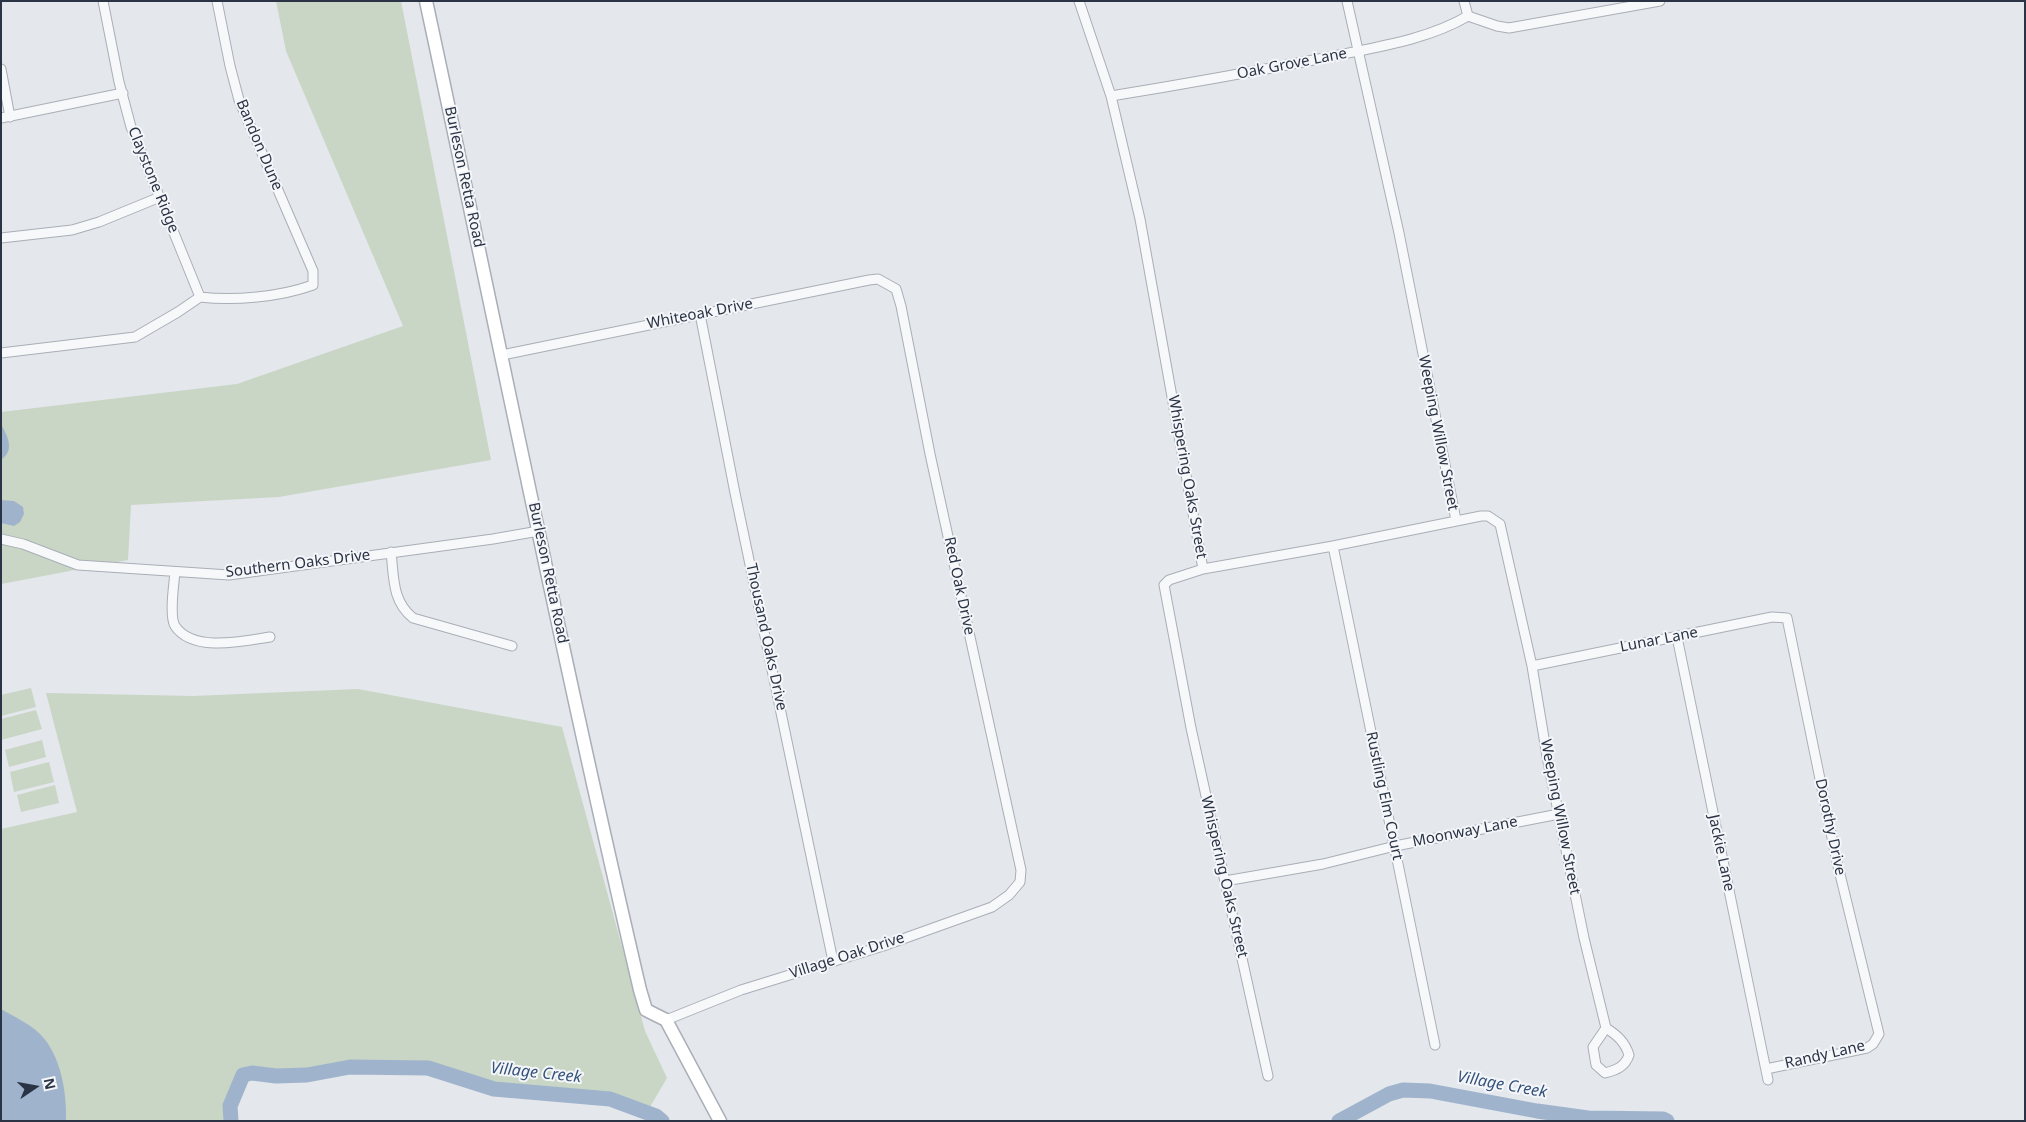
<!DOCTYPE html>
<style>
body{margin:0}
#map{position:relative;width:2026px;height:1122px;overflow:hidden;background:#e4e7ec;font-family:"Noto Sans",sans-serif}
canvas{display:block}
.frame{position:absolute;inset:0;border:2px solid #2b3445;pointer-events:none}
.north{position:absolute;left:10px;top:1062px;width:50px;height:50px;-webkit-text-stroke:4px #f4f6f9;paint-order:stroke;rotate:78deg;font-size:14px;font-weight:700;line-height:20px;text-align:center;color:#2b3445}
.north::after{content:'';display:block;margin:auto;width:18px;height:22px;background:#2b3445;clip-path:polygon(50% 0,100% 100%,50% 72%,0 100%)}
</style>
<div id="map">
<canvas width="2026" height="1122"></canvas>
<div class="frame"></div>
<div class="north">N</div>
</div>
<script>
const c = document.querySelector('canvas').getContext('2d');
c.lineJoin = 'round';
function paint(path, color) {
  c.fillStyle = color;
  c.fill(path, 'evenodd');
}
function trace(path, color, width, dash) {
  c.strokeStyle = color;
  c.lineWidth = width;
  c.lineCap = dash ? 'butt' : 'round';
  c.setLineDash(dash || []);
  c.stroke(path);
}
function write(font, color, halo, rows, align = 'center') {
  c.font = font + ' "Noto Sans",sans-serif';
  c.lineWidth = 4;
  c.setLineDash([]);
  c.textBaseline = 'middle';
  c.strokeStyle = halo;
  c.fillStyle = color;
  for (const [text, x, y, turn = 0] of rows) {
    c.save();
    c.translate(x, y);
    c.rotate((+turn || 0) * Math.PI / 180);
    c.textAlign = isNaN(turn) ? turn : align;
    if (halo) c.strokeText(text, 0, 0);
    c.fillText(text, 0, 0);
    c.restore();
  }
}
const green = new Path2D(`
 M276,1H401L491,460L279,497L131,505L128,560L1,584V412L237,384L403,326L286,51Z
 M31,688L36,707L1,716V695Z
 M358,689L562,727L645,1031L667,1078L647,1112L610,1099L494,1089L428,1068L350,1067L307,1075L276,1076L252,1073L243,1075L230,1106L231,1121H1V829L77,812L46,693L193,696Z
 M36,710L42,729L1,740V719Z
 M42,740L46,757L9,767L5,750Z
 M49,762L54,782L14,792L10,772Z
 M55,785L59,803L21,812L17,795Z`);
const water = new Path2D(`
 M1,424C8,437 15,450 1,460Z
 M1,500L14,501L23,507L24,514L20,522L14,526L1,523Z
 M1,1009C13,1016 30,1024 40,1034C61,1055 67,1093 66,1121H1Z`);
const river = new Path2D(`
 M231,1121L230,1106L243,1075L252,1073L276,1076L307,1075L350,1067L428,1068L494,1089L610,1099L656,1116L662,1121
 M1339,1121L1389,1094L1403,1090L1430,1091L1537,1111L1588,1118L1663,1119L1667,1121`);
const street = new Path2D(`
 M103,1L119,82L131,127L200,297
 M1079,1L1111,96L1140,219L1203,569
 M1347,1L1399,233L1456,520
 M1464,1L1468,16L1497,26L1509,28L1660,1
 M1,69L10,117
 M1111,96C1185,84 1257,71 1329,57C1376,47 1427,40 1468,16
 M1,118L123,93
 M1,238L72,230L99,222L160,197
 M700,314L735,493L833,961
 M1,353L135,337L178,312L200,297C234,301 280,297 313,285V271L239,100L230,66L217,1
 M502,355L869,280L878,279L896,289L901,306L930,454L1021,870L1020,882L1009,895L992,907L883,946L741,990L666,1020
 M1,539L23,544L78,565L229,575L493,539L539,531
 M1333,546L1435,1045
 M391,552C394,578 392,601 413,618L512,646
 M175,572C174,584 169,616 175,626C193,653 244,641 270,637
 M1677,637L1768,1080
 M1532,666L1772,617L1787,618L1837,862L1879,1034L1873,1044L1867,1048L1766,1069
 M1225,881L1323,864L1395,846L1559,814
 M1268,1076L1191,728L1164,585L1169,580L1203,569L1333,546L1481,516H1488L1500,524L1532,666L1548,762L1584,938L1606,1028C1617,1035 1625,1042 1629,1055C1625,1067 1616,1070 1605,1073L1596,1065L1593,1047L1606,1028`);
const secondary = new Path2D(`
 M426,1C497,331 563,661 640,990L646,1010L666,1020L720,1121`);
const streetNames = [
 ["Oak Grove Lane",1292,64,-11],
 ["Bandon Dune",259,145,67],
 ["Burleson Retta Road",464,177,78],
 ["Claystone Ridge",153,180,68],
 ["Whiteoak Drive",700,314,-11],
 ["Weeping Willow Street",1438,433,79],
 ["Whispering Oaks Street",1187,477,80],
 ["Southern Oaks Drive",298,564,-7],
 ["Burleson Retta Road",548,573,78],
 ["Red Oak Drive",959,586,78],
 ["Thousand Oaks Drive",766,637,78],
 ["Lunar Lane",1659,640,-11],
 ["Rustling Elm Court",1384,796,78],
 ["Weeping Willow Street",1560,817,79],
 ["Dorothy Drive",1830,827,78],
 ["Moonway Lane",1465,832,-11],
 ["Jackie Lane",1721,853,78],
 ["Whispering Oaks Street",1224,877,77],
 ["Village Oak Drive",847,956,-18],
 ["Randy Lane",1825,1055,-13]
];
const waterNames = [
 ["Village Creek",536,1073,6],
 ["Village Creek",1502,1085,10]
];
paint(green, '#c9d6c5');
paint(water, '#9fb4cc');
trace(river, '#9fb4cc', 15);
trace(street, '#a9aeb7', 11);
trace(secondary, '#a9aeb7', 15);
trace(street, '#f7f8fa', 9);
trace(secondary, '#fff', 12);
write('15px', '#2b3445', '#f4f6f9', streetNames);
write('italic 16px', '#34527a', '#f4f6f9', waterNames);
</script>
